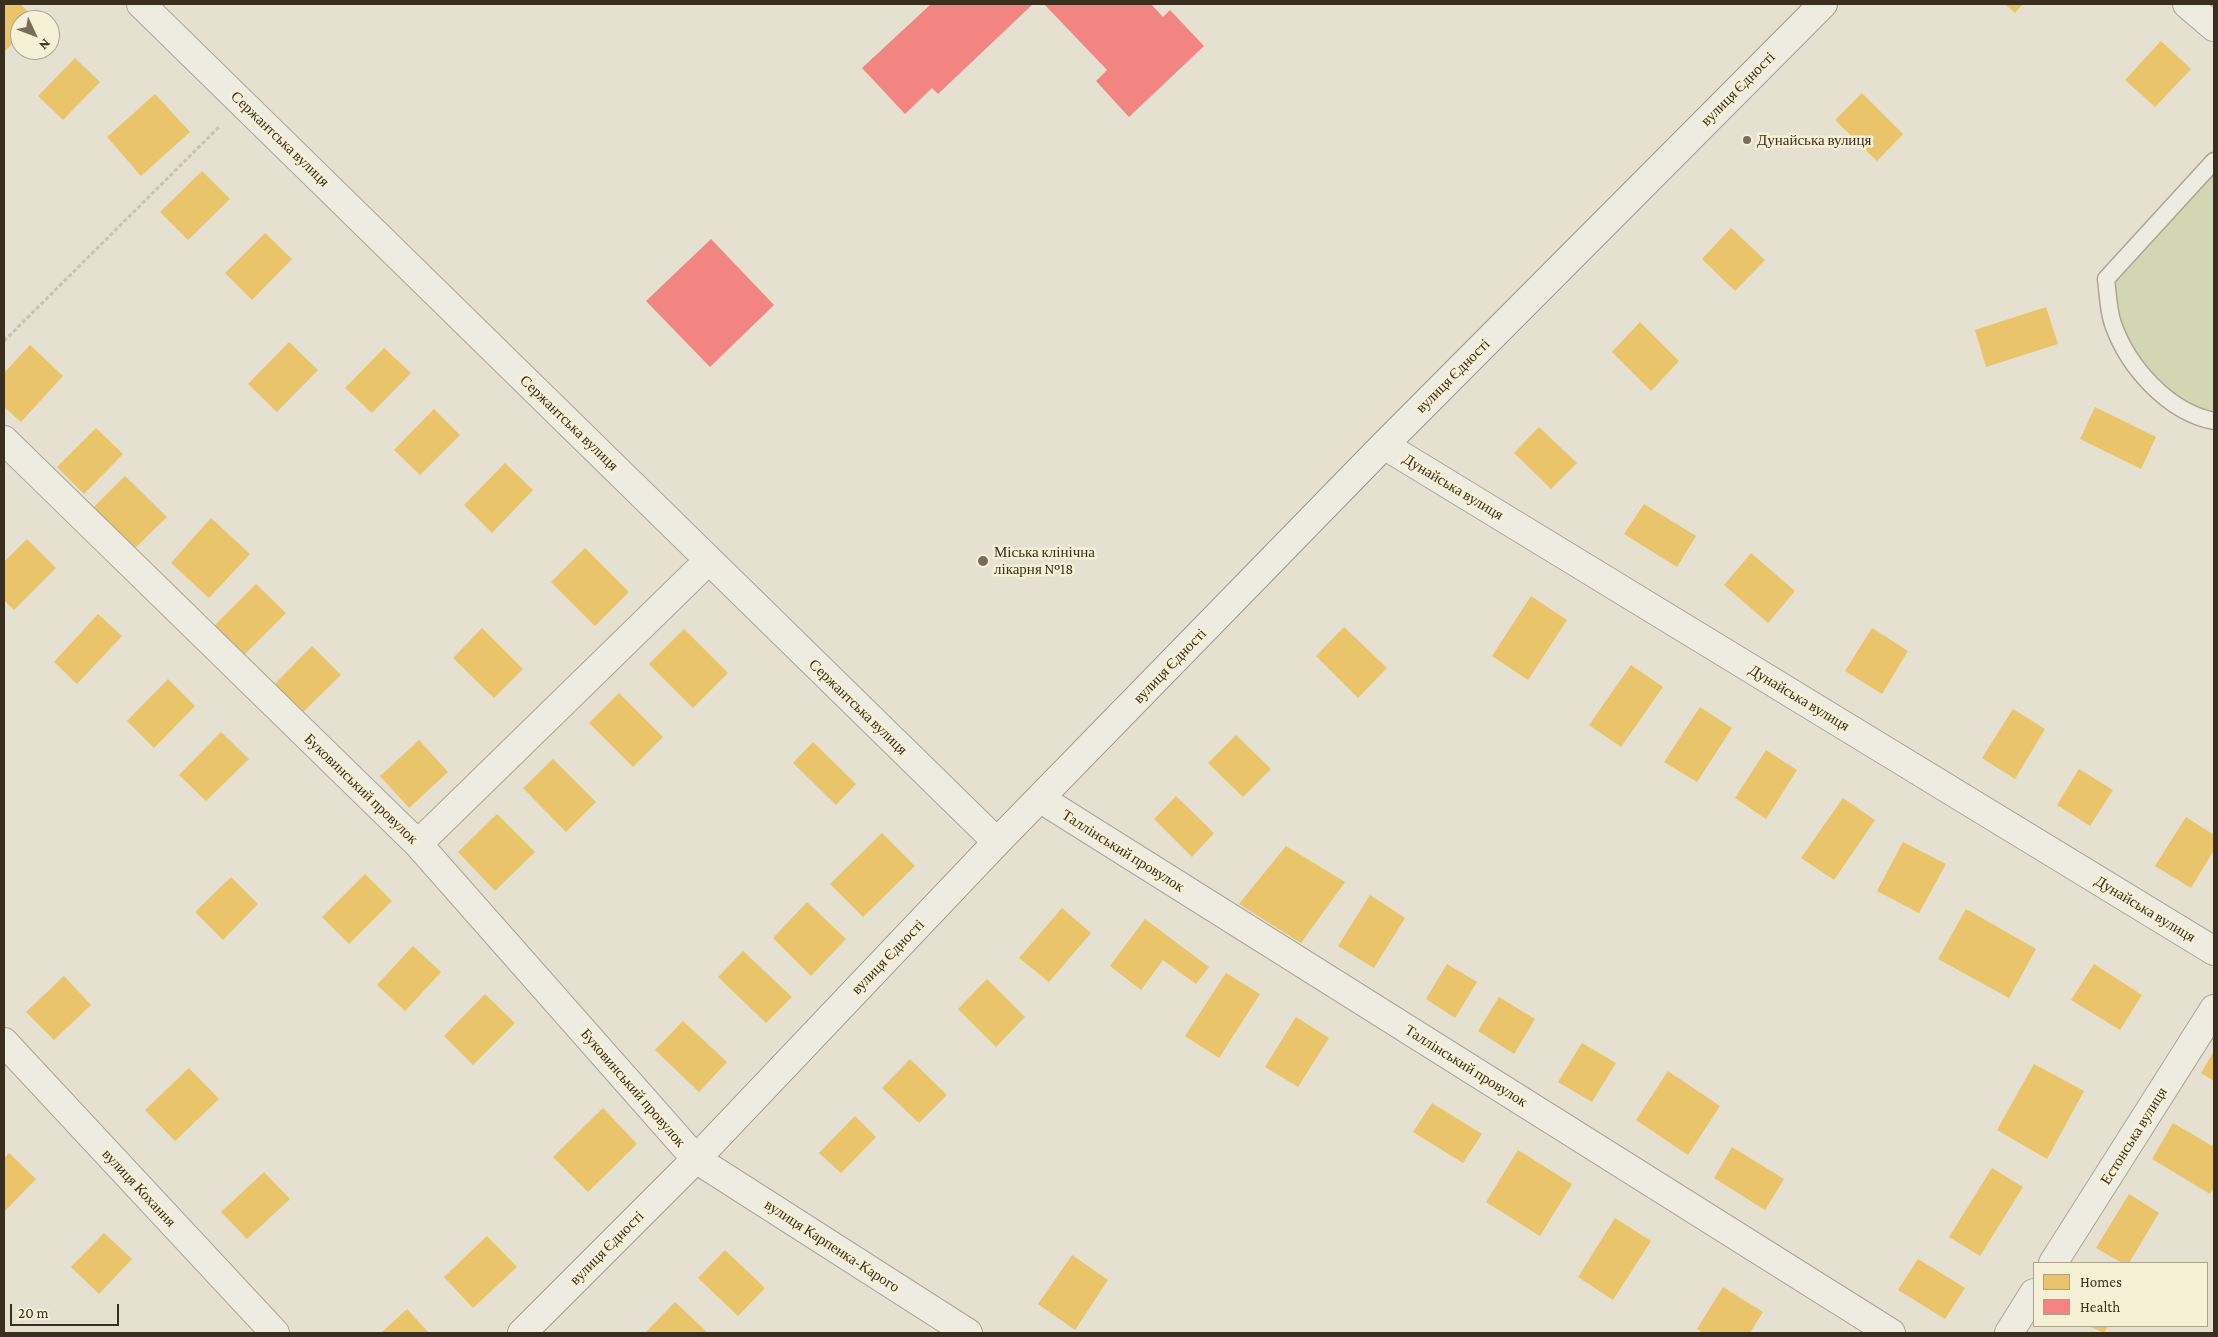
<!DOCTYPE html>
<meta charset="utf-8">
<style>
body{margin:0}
#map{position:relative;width:2218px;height:1337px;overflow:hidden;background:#e5e0cf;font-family:"Crimson Pro",serif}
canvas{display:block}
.frame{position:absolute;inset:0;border:5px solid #3a2f1f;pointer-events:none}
.legend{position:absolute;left:2033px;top:1262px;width:175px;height:65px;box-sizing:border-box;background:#f6f0d6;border:1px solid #aba38d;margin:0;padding:6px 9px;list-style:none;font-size:15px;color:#3a2f1f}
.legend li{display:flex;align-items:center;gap:10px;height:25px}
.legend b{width:25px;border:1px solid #aba38d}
.north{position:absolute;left:10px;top:10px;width:50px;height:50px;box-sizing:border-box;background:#f6f0d6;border:1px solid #aba38d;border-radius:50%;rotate:133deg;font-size:14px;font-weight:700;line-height:20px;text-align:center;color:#3a2f1f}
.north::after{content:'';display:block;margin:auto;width:18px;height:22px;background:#766d5d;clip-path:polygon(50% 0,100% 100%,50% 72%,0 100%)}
.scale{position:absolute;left:10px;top:1304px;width:109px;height:22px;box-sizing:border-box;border:2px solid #3a2f1f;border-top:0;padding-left:6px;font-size:15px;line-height:18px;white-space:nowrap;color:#3a2f1f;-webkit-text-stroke:4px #f6f0d6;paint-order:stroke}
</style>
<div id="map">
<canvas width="2218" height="1337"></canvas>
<div class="frame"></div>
<ul class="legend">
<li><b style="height:14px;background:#e9c46a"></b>Homes</li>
<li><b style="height:14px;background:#f28482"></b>Health</li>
</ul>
<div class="north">N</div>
<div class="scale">20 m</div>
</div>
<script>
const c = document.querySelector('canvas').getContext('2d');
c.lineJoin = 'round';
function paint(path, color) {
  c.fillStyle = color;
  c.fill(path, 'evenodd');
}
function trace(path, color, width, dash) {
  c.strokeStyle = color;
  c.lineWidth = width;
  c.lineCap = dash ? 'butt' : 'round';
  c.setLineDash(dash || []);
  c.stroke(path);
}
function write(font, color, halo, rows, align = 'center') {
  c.font = font + ' "Crimson Pro",serif';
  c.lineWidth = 5;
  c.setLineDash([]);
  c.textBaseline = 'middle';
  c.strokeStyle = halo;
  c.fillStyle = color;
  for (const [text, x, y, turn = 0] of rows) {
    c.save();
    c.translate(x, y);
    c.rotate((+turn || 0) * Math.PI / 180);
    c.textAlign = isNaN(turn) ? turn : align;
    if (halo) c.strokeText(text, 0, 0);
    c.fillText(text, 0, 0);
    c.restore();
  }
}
const green = new Path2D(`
 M2214,161V421L2204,419L2133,365L2106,279Z`);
const homes = new Path2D(`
 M4,4H20L37,20H20V36L4,52Z
 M2005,4H2023L2015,13Z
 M2161,41L2191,69L2155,107L2125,80Z
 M75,58L100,82L63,120L38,96Z
 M1862,93L1903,134L1877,161L1835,120Z
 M155,94L190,132L141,176L107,137Z
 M202,171L230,199L188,240L160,212Z
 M1731,228L1765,260L1735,291L1702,259Z
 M265,233L292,259L252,300L225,273Z
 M2046,307L2058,344L1986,367L1975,330Z
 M1640,322L1679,361L1651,391L1612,352Z
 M289,342L318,370L277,412L248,384Z
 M30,345L63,376L21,422L4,407V373Z
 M384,348L411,373L372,413L345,388Z
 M2095,407L2156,437L2141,469L2080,439Z
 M434,409L460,435L420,475L394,450Z
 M1539,427L1577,463L1551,489L1514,453Z
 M96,428L123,454L84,494L57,467Z
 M505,463L533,490L492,533L464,505Z
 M125,476L167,517L135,548L94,507Z
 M1644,504L1696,536L1677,567L1624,534Z
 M211,518L250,554L209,598L171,563Z
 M27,539L56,568L14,610L4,600V562Z
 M585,548L629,592L595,626L551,582Z
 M1751,553L1795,591L1768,623L1724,585Z
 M256,584L286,613L243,656L214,626Z
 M1531,596L1567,620L1528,680L1492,656Z
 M98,614L122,636L77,684L54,662Z
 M1344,627L1387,668L1358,698L1316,656Z
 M482,628L523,669L494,698L453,658Z
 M1872,628L1908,651L1882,694L1845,671Z
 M684,629L728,673L693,708L649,664Z
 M312,646L341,675L302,713L274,685Z
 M1631,665L1663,687L1621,747L1589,725Z
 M168,679L195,706L154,748L127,721Z
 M619,693L663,737L633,767L589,723Z
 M1700,707L1732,728L1697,782L1664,762Z
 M2013,709L2045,729L2015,779L1982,758Z
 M221,732L249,759L206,801L179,775Z
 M1236,735L1271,769L1243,797L1208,763Z
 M419,740L448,772L409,808L380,776Z
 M813,742L856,784L836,805L793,763Z
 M1766,750L1797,770L1766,819L1735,798Z
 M553,759L596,802L566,832L523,788Z
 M2079,769L2113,790L2090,826L2057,805Z
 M1176,796L1214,833L1192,857L1154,819Z
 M1843,798L1875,820L1834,880L1801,858Z
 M497,814L535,852L495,891L458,852Z
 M2186,817L2214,835V850L2191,888L2155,866Z
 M882,833L915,866L863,917L830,884Z
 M1903,842L1946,864L1919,913L1877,891Z
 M1286,846L1345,882L1301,943L1239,904Z
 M365,874L392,901L349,944L322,917Z
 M231,877L258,904L223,940L195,912Z
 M1370,895L1405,918L1374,968L1338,946Z
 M807,902L846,939L811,976L773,938Z
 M1062,908L1091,933L1049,982L1019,958Z
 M1966,909L2036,949L2009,998L1938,959Z
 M1145,919L1209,967L1196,984L1163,960L1141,990L1110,966Z
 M413,946L441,972L405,1011L377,985Z
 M743,951L792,997L766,1023L718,977Z
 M1447,964L1477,982L1455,1018L1426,999Z
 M2094,964L2142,995L2120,1030L2071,1000Z
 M1226,973L1260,994L1219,1058L1185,1036Z
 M64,976L91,1005L54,1040L26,1012Z
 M987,979L1025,1017L996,1047L958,1009Z
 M485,994L515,1023L473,1065L444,1036Z
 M1499,997L1535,1019L1514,1054L1478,1031Z
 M1296,1017L1329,1038L1298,1087L1265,1067Z
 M683,1021L727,1062L699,1092L655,1050Z
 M1582,1043L1616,1063L1592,1102L1558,1082Z
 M2214,1051V1081L2201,1073Z
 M910,1059L947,1095L919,1123L882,1088Z
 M2034,1064L2084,1091L2047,1159L1997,1130Z
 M189,1068L219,1099L175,1141L145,1110Z
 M1668,1071L1720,1106L1688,1155L1636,1120Z
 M1432,1103L1482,1134L1463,1163L1413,1132Z
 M603,1108L637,1144L588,1192L553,1157Z
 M855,1116L876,1137L841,1173L819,1153Z
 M2173,1123L2214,1147V1187L2210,1194L2152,1159Z
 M1732,1147L1784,1179L1765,1210L1714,1178Z
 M1518,1150L1572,1184L1540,1236L1486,1202Z
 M9,1153L36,1179L4,1212V1159Z
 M1992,1168L2023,1187L1980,1256L1949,1237Z
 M264,1172L290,1199L247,1239L221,1212Z
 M2129,1194L2159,1213L2129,1263H2122L2096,1248Z
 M1615,1218L1651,1241L1613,1300L1578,1277Z
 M104,1233L132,1259L99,1294L71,1267Z
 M487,1236L517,1267L473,1308L444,1277Z
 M725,1250L765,1288L738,1316L698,1278Z
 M1072,1255L1108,1280L1075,1330L1038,1304Z
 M1918,1259L1965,1288L1945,1319L1898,1290Z
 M1723,1287L1763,1312L1750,1333H1703L1697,1329Z
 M675,1302L708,1333H647L646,1332Z
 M407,1309L429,1333H381Z
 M2089,1326H2108L2104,1333Z`);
const health = new Path2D(`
 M931,4H1033L938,94L932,88L905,114L862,68Z
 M1044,4H1151L1163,17L1170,10L1204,46L1129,117L1096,81L1107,70Z
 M711,239L774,305L710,367L646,301Z`);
const path = new Path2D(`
 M4,341L220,126`);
const service = new Path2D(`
 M2214,161L2106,279C2108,293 2108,310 2113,324C2128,367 2168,412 2214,421`);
const minor = new Path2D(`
 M141,4L997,842
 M2187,4L2214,27
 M4,440L418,844L696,1159L968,1333
 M1384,445L2214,951
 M1041,799L1891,1333
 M418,844L709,560
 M4,1042L275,1333
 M2053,1263L2214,1009
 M2009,1333L2034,1293`);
const secondary = new Path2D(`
 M522,1333L696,1159L997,842L1384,445L1823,4`);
const markers = [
 [1747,140,5,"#766d5d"],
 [983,561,6,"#766d5d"]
];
const streetNames = [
 ["вулиця Єдності",1738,89,-45],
 ["Сержантська вулиця",280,139,44],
 ["вулиця Єдності",1453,376,-45],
 ["Сержантська вулиця",569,423,44],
 ["Дунайська вулиця",1453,487,31],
 ["вулиця Єдності",1170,666,-46],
 ["Дунайська вулиця",1799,698,31],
 ["Сержантська вулиця",858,707,44],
 ["Буковинський провулок",361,789,44],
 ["Таллінський провулок",1123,851,32],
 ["Дунайська вулиця",2145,909,31],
 ["вулиця Єдності",888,957,-46],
 ["Таллінський провулок",1466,1066,32],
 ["Буковинський провулок",633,1088,49],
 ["Естонська вулиця",2134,1136,-58],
 ["вулиця Кохання",139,1188,47],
 ["вулиця Карпенка-Карого",832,1246,33],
 ["вулиця Єдності",607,1248,-45]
];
const poiNames = [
 ["Дунайська вулиця",1757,140],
 ["Міська клінічна",994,552],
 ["лікарня №18",994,569]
];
paint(green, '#d2d6b2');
paint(homes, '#e9c46a');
paint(health, '#f28482');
trace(service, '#aba598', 19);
trace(minor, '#aba598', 30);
trace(secondary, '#9a9588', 30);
trace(path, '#c6c2b8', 3, [4, 2.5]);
trace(service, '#eeebe1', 16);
trace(minor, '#eeebe1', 28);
trace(secondary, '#eeebe1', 28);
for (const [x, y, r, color] of markers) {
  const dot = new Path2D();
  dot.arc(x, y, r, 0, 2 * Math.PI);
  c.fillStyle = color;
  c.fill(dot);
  trace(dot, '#f6f0d6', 2);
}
write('15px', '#3a2f1f', '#f6f0d6', streetNames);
write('15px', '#3a2f1f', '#f6f0d6', poiNames, 'left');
</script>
